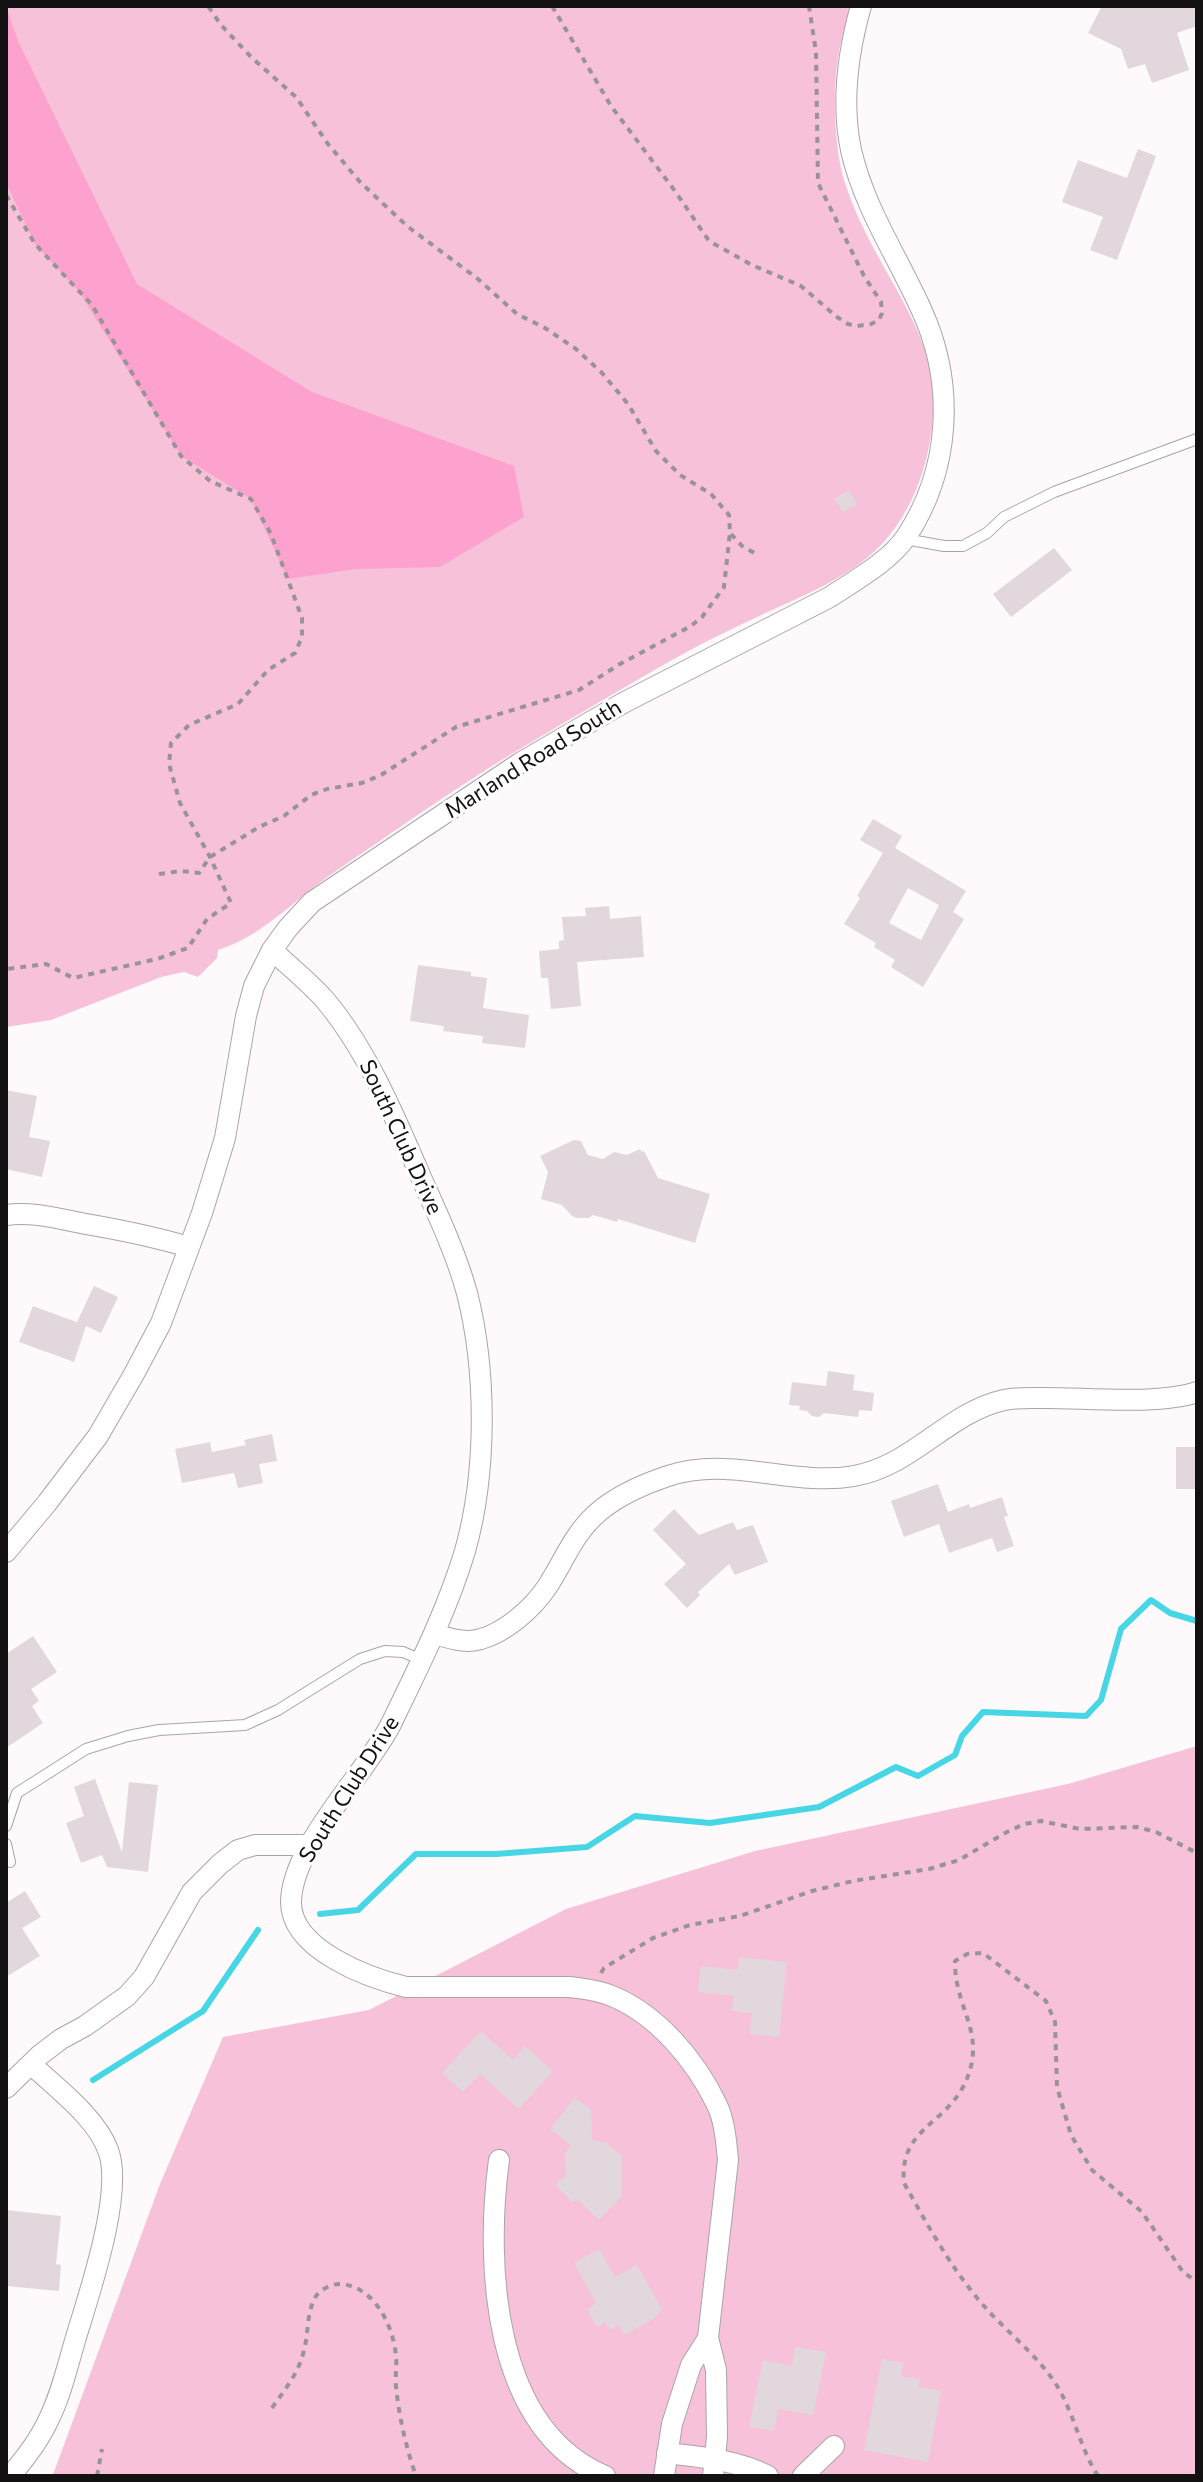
<!DOCTYPE html>
<style>
body{margin:0}
#map{position:relative;width:1203px;height:2482px;overflow:hidden;background:#fef9fb;font-family:Commissioner,sans-serif}
canvas{display:block}
.frame{position:absolute;inset:0;border:8px solid #141112;pointer-events:none}
</style>
<div id="map">
<canvas width="1203" height="2482"></canvas>
<div class="frame"></div>
</div>
<script>
const c = document.querySelector('canvas').getContext('2d');
c.lineJoin = 'round';
function paint(path, color) {
  c.fillStyle = color;
  c.fill(path, 'evenodd');
}
function trace(path, color, width, dash) {
  c.strokeStyle = color;
  c.lineWidth = width;
  c.lineCap = dash ? 'butt' : 'round';
  c.setLineDash(dash || []);
  c.stroke(path);
}
function write(font, color, halo, rows, align = 'center') {
  c.font = font + ' Commissioner,sans-serif';
  c.lineWidth = 6;
  c.setLineDash([]);
  c.textBaseline = 'middle';
  c.strokeStyle = halo;
  c.fillStyle = color;
  for (const [text, x, y, turn = 0] of rows) {
    c.save();
    c.translate(x, y);
    c.rotate((+turn || 0) * Math.PI / 180);
    c.textAlign = isNaN(turn) ? turn : align;
    if (halo) c.strokeText(text, 0, 0);
    c.fillText(text, 0, 0);
    c.restore();
  }
}
const green = new Path2D(`
 M6,6H852C846,25 839,46 837,65C833,96 835,151 844,180C856,219 877,255 897,290C912,318 934,360 934,392C934,446 920,502 883,543C849,579 799,597 755,618C718,635 681,654 646,675C597,703 548,732 500,761C444,796 390,834 336,871C297,897 263,936 218,950L217,958L198,977L184,972L161,977L51,1020L6,1027Z
 M1197,1746V2476H50L54,2472L160,2184L223,2037L369,2010L566,1909L755,1851L1068,1784Z`);
const forest = new Path2D(`
 M6,6L18,41L137,284L312,392L514,466L524,517L440,567L356,569L288,579L251,499L181,456L80,293L35,244L6,183Z`);
const stream = new Path2D(`
 M320,1914L358,1910L416,1854H496L587,1847L635,1816L710,1823L819,1807L896,1767L918,1776L955,1755L962,1736L983,1712L1086,1716L1101,1700L1121,1629L1151,1600L1170,1613L1197,1621
 M93,2080L203,2011L258,1930`);
const building = new Path2D(`
 M1102,6H1197V26L1177,33L1189,70L1152,83L1145,64L1128,69L1121,49L1088,33Z
 M1138,149L1156,156L1117,260L1090,250L1103,217L1062,202L1078,160L1127,178Z
 M849,490L857,504L843,512L834,499Z
 M1054,548L1072,570L1011,617L993,594Z
 M873,819L902,836L895,848L966,891L953,912L964,919L923,987L891,967L895,960L874,947L876,943L844,924L860,898L857,896L883,853L860,840ZM908,888L939,905L921,940L889,923Z
 M609,906L610,919L641,916L644,957L577,962L581,1006L551,1009L548,978H541L539,951L559,949V941L564,940L562,917L586,916L585,908Z
 M418,965L471,972V976L487,978L483,1008L529,1015L525,1048L482,1043L483,1036L443,1031L444,1026L410,1021Z
 M6,1090L37,1096L29,1137L50,1141L42,1177L6,1169Z
 M574,1140L581,1141L588,1155L603,1159L614,1152L627,1155L640,1149L642,1152L644,1151L658,1178L710,1194L695,1243L618,1219L617,1222L593,1215L589,1218H577L572,1216L562,1205L541,1199L548,1172L540,1156Z
 M94,1286L118,1297L101,1333L86,1326L74,1362L19,1342L33,1306L79,1323L77,1322Z
 M828,1371L855,1375L853,1390L874,1393L872,1411L859,1410L858,1417L824,1413L819,1417L812,1416L807,1411L799,1410L800,1406L789,1405L792,1382L826,1386Z
 M272,1434L277,1461L259,1464L263,1483L238,1488L234,1473L182,1483L175,1449L210,1442L212,1452L246,1445L244,1440Z
 M1176,1447H1197V1489H1176Z
 M938,1484L948,1512L969,1504L970,1508L1002,1497L1008,1516L1004,1517L1014,1546L997,1552L992,1538L949,1553L939,1524L904,1537L891,1501Z
 M674,1509L699,1535L733,1522L737,1530L753,1525L768,1562L735,1575L729,1564L698,1592L700,1595L687,1608L664,1584L686,1564L653,1530Z
 M33,1636L57,1672L31,1689L39,1701L32,1706L43,1723L6,1748V1654Z
 M95,1779L122,1852L129,1782L158,1785L148,1872L107,1867L102,1855L81,1863L66,1823L84,1816L74,1787Z
 M25,1891L41,1917L22,1928L40,1956L6,1977V1903Z
 M739,1957L787,1962L779,2037L749,2034L752,2013L732,2011L734,1996L698,1992L701,1966L738,1970Z
 M481,2031L513,2060L525,2046L553,2071L519,2109L480,2074L463,2092L442,2073Z
 M575,2098L591,2110L592,2140L606,2143L622,2156V2196L599,2220L578,2200L573,2202L555,2185L566,2175L565,2153L571,2145L550,2129Z
 M6,2210L61,2216L56,2264L61,2265L59,2291L6,2286Z
 M599,2249L615,2277L637,2265L662,2309L655,2318L624,2335L618,2325L609,2330L605,2322L597,2327L587,2309L596,2303L574,2263Z
 M795,2347L826,2352L813,2415L778,2409L774,2431L749,2427L763,2360L792,2366Z
 M882,2359L904,2363L901,2376L920,2379L918,2387L941,2391L928,2462L864,2450Z`);
const path = new Path2D(`
 M552,6L611,106L675,191L709,241L752,265L801,286L837,317L848,324L857,326L871,324L879,320L882,313L881,302L864,276L818,183L816,52L809,6
 M6,195L35,244L92,305L181,456L210,481L251,499L271,534L302,618V637L295,653L268,670L238,704L189,725L171,743L169,764L180,803L210,857L231,903L207,919L188,948L157,959L73,978L46,964L6,969
 M731,534L742,546L756,554
 M159,874L181,871L199,873L210,857L259,827L284,816L311,795L327,789L362,783L381,775L456,727L579,690L620,664L691,626L702,617L724,587L730,532L729,515L711,494L680,475L656,451L628,404L602,373L576,349L545,328L517,314L478,279L407,226L360,182L328,144L296,97L251,57L221,25L208,6
 M601,1973L604,1968L653,1938L690,1925L740,1916L812,1891L853,1881L929,1869L959,1860L1005,1833L1024,1824L1041,1821L1080,1829L1137,1827L1156,1832L1197,1853
 M272,2408C285,2389 299,2373 304,2350C309,2332 306,2313 316,2296C321,2289 333,2283 342,2284C375,2288 393,2325 396,2356C397,2366 395,2376 396,2387C399,2416 406,2448 416,2476
 M97,2476L102,2449
 M1098,2476C1078,2445 1073,2406 1051,2377C1032,2351 1005,2330 984,2306C952,2270 927,2224 904,2183C899,2130 942,2126 963,2087C990,2035 954,2010 955,1961L967,1954L983,1953L1046,2001L1055,2022L1057,2087L1071,2135L1092,2170L1142,2212L1183,2272L1197,2282`);
const service = new Path2D(`
 M905,539L944,546H963L987,533L1004,517L1054,492L1197,439
 M6,1826L17,1793L86,1749L128,1736L159,1730L245,1725L278,1710L360,1659L385,1651L403,1652L422,1660
 M6,1844L10,1862`);
const minor = new Path2D(`
 M272,950C289,966 309,982 325,1000C367,1050 394,1115 420,1175C437,1213 456,1253 467,1293C487,1372 487,1473 465,1551C447,1611 418,1668 391,1724C365,1775 292,1845 291,1902C291,1950 369,1978 406,1987H570C584,1989 598,1990 612,1996C658,2015 696,2061 717,2105C725,2122 726,2141 728,2160L708,2338L716,2370L717,2437L713,2476
 M6,1215C33,1211 60,1219 86,1224C121,1230 155,1237 189,1247
 M6,1552L47,1503L98,1436L134,1374L161,1323L202,1213L225,1138L246,1016L254,986L272,950L288,928L312,902L520,763L623,703L830,597C854,581 890,561 906,537C951,469 955,384 922,311C898,257 864,208 851,150C841,102 848,52 861,6
 M434,1634C449,1638 466,1644 481,1639C506,1632 533,1608 547,1587C563,1563 572,1537 594,1516C614,1497 641,1485 668,1476C729,1455 792,1487 854,1476C914,1465 947,1413 1004,1400C1017,1397 1032,1398 1046,1398C1088,1398 1159,1405 1197,1392
 M6,2088L40,2055L61,2039L85,2026L127,1996L144,1977L192,1892L220,1864L238,1850L255,1845H312
 M499,2160C485,2264 492,2429 605,2476
 M667,2453C701,2457 737,2460 768,2476
 M10,2476C24,2460 39,2440 48,2421C62,2393 68,2363 77,2334C90,2291 124,2191 108,2150C96,2117 56,2088 31,2064
 M664,2476L672,2424L691,2365L708,2338
 M803,2476L834,2446`);
const streetNames = [
 ["Marland Road South",533,759,-32],
 ["South Club Drive",401,1137,65],
 ["South Club Drive",349,1789,-58]
];
paint(green, '#f7c1da');
paint(forest, '#fda2cf');
trace(stream, '#47d6e5', 6);
paint(building, '#e2d7dc');
trace(service, '#ada3a7', 12);
trace(minor, '#ada3a7', 22);
trace(path, '#989495', 4, [6, 6]);
trace(service, '#fff', 10);
trace(minor, '#fff', 20);
write('22px', '#141112', '#fff', streetNames);
</script>
